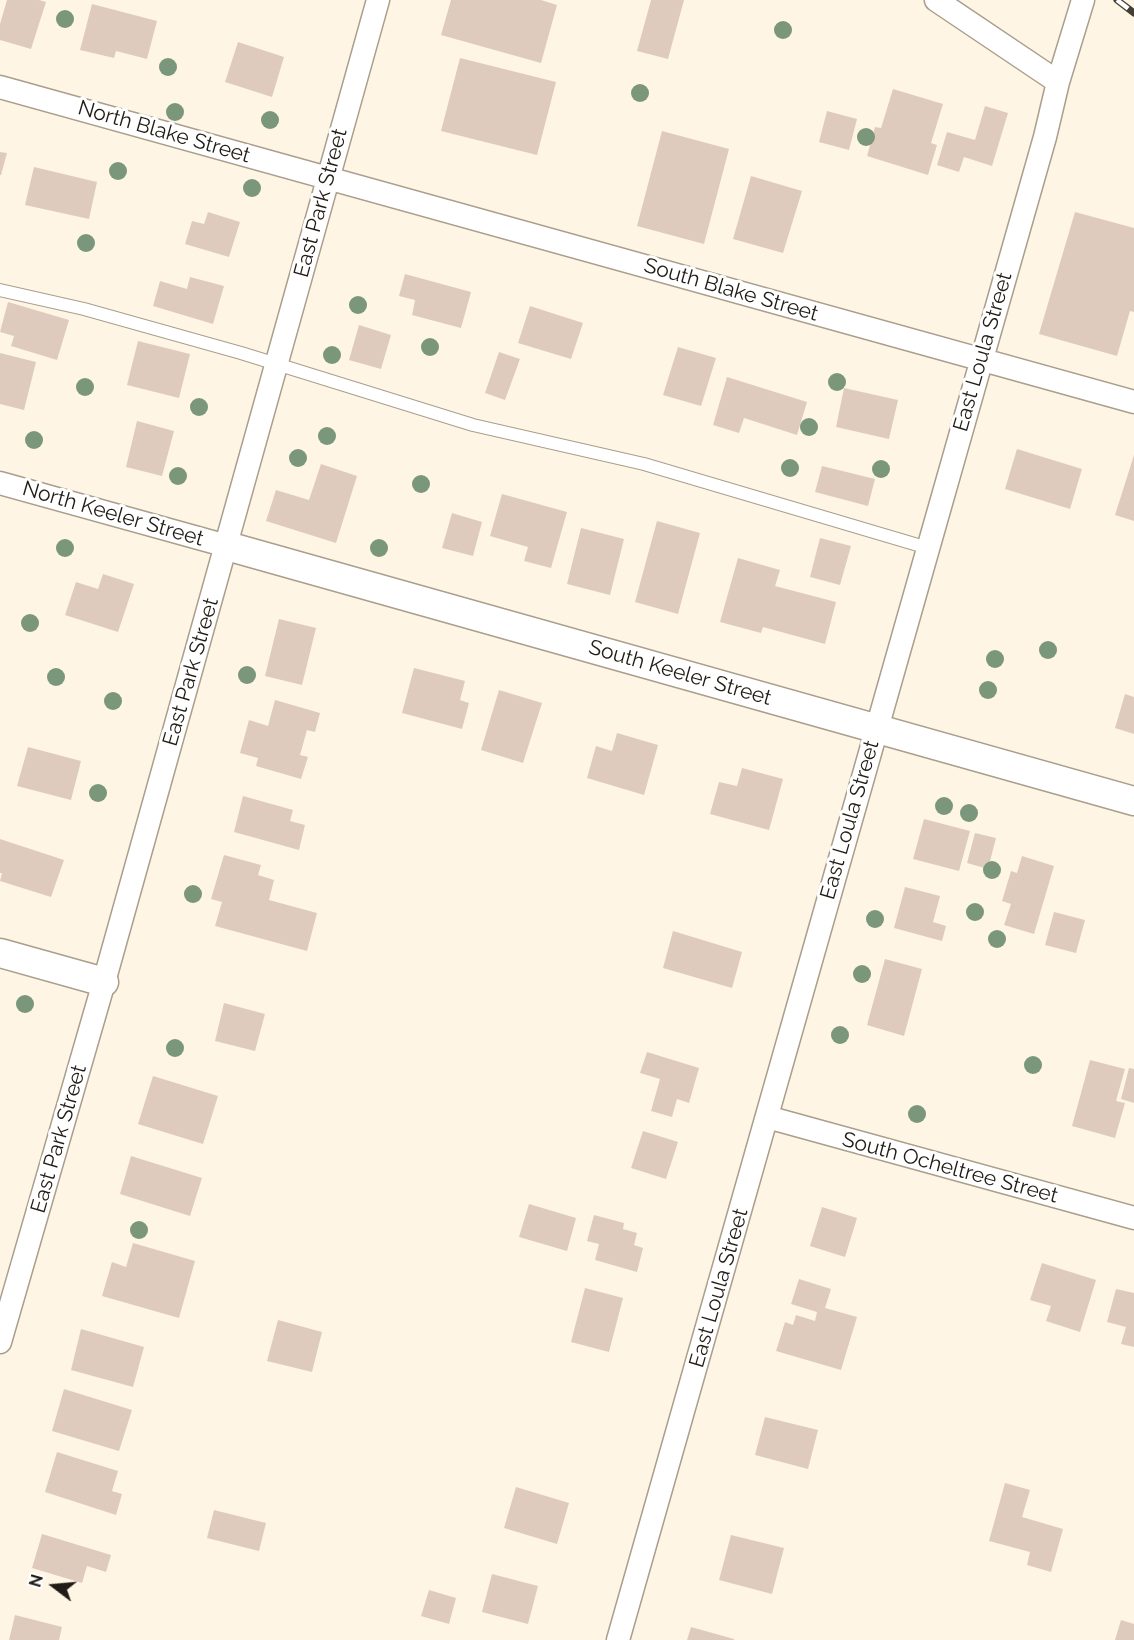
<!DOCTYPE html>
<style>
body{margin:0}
#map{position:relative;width:1134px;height:1640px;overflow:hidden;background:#fef5e5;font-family:Raleway,sans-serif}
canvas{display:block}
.north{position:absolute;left:24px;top:1556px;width:60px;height:60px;-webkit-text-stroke:4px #fff;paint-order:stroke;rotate:286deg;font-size:16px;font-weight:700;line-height:24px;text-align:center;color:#201c15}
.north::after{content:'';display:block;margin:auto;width:21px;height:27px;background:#201c15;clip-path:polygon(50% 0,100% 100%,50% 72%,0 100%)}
</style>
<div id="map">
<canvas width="1134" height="1640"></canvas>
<div class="north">N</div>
</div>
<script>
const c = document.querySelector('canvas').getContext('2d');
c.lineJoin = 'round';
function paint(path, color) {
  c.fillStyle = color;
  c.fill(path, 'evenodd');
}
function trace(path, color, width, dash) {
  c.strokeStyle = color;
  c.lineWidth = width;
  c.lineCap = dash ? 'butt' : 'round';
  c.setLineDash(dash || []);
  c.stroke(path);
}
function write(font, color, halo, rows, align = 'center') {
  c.font = font + ' Raleway,sans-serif';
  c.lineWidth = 6;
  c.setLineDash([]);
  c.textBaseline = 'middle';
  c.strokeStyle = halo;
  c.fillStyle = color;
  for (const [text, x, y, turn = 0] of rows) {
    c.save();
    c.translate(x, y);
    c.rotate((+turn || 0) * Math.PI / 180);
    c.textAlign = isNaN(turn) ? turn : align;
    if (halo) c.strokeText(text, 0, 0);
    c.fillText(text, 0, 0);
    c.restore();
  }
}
const building = new Path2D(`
 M7,0H39L46,2L31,49L0,40V24Z
 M451,0H541L557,5L541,63L441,35Z
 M651,0H684L668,59L637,51Z
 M92,4L157,21L147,59L116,51L114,58L80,50Z
 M238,42L284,57L272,97L225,82Z
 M460,58L556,82L537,155L441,131Z
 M893,89L943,104L931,143L937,145L928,175L867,156L875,127L881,128Z
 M985,106L1008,113L992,166L964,157L959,172L937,165L947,132L975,140Z
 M827,111L857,119L849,150L819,142Z
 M662,131L729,149L704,244L637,226Z
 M0,152L7,153L1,175H0Z
 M34,167L97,182L89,219L25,205Z
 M751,176L802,191L783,253L733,239Z
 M208,212L240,222L229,257L185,244L192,221L204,224Z
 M1075,212L1134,228V312L1130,311L1117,356L1039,334Z
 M405,274L471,292L461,328L412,315L415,300L399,296Z
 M190,277L224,286L213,324L153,306L160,281L187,289Z
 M8,302L69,320L57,360L11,346L14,336L0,332Z
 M530,306L583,323L571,359L518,343Z
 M359,325L391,335L381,369L349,360Z
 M138,341L190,354L179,398L127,385Z
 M678,347L716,358L701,406L663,395Z
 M499,352L520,359L505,400L485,393Z
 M0,353L36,362L24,410L0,404Z
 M727,377L807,402L797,435L744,418L739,433L713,425Z
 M844,388L898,400L889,439L836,427Z
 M137,421L174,431L162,476L126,467Z
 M1017,449L1082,469L1070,509L1005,489Z
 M1134,455V521L1115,515Z
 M321,464L357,476L336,543L266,521L276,490L309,500Z
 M822,466L875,479L868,506L815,492Z
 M502,494L567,512L551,568L524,561L528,547L490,536Z
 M452,513L482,522L473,556L442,548Z
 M657,521L700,533L678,614L635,602Z
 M581,528L624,539L610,595L567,584Z
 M820,538L851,546L840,585L810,577Z
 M738,558L780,570L775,586L836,602L825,644L763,627L761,633L720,622Z
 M103,574L134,584L118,632L65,615L76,582L98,589Z
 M279,619L316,628L302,685L265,676Z
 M414,668L465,681L460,700L469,703L462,729L402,713Z
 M499,690L542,703L523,763L481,750Z
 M1125,694L1134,697V734L1115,728Z
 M275,700L320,713L315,732L307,730L300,755L308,757L301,779L256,766L258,758L240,753L249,720L268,726Z
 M617,733L658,745L644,795L587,778L596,746L612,751Z
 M28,747L81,761L71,800L17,786Z
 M742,768L783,779L769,830L710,814L719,782L737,786Z
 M243,796L293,810L290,821L305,825L299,850L234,832Z
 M924,819L970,831L959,871L913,859Z
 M975,833L996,838L988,869L967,863Z
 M0,839L64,860L51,897L0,881L2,873H0Z
 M224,855L261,865L258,875L274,880L269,900L317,913L307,951L215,926L222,902L211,899Z
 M1022,856L1054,866L1034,934L1004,925L1011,904L1002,901L1011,871L1017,873Z
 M905,887L940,896L933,922L946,926L942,941L894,928Z
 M1054,912L1085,920L1076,953L1045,945Z
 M673,931L742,952L732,988L663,968Z
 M885,959L922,969L904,1036L867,1025Z
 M224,1003L265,1014L255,1051L215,1041Z
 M647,1052L699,1068L689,1103L677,1099L672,1117L651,1111L660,1079L640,1073Z
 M1090,1060L1125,1069L1116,1101L1125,1103L1115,1138L1072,1126Z
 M1129,1068L1134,1069V1103L1121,1099Z
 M153,1076L218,1096L203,1144L138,1124Z
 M643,1131L678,1142L666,1179L631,1168Z
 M131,1156L202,1178L190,1216L120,1194Z
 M529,1204L576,1218L567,1251L519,1237Z
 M822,1207L857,1218L845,1257L810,1246Z
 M594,1215L624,1223L623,1229L637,1233L634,1245L643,1248L637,1272L595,1260L599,1244L587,1241Z
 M133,1243L195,1261L179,1318L102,1296L112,1262L126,1267Z
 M1042,1263L1096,1280L1080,1332L1046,1321L1051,1306L1030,1300Z
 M799,1279L831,1289L825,1308L857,1317L841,1370L776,1351L785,1322L793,1325L796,1315L815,1321L817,1312L791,1304Z
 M585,1288L623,1298L609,1352L571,1342Z
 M1116,1289L1134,1293V1347L1121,1344L1126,1327L1107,1322Z
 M278,1320L322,1332L312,1372L267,1361Z
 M81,1329L144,1347L133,1387L71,1370Z
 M64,1389L132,1410L119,1451L52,1431Z
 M765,1417L818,1430L808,1469L755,1455Z
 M57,1452L118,1471L112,1491L122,1494L116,1515L45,1492Z
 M1005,1483L1030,1490L1022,1517L1063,1529L1051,1572L1027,1565L1030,1552L989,1541Z
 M516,1487L569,1503L557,1544L504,1528Z
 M214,1510L266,1523L259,1551L207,1538Z
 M42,1534L111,1555L106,1572L87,1566L82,1583L32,1568Z
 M731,1535L784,1548L772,1594L719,1580Z
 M492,1574L538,1586L528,1624L482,1612Z
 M429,1590L456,1598L449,1624L421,1616Z
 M15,1615L62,1627L59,1640H9Z
 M1121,1620L1134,1624V1640H1115Z
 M691,1627L734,1639V1640H687Z`);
const service = new Path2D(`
 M0,290L84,309L241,353L473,425L644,464L928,548`);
const minor = new Path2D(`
 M936,0L1058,82
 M0,87L1134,402
 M0,483L227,546
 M767,1117L1134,1218
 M0,1342L104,982L378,0
 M618,1640L1045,137L1058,82L1083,0`);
const tertiary = new Path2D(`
 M227,546L1134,801
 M0,953L104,982`);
const rail = new Path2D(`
 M1117,0L1134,13`);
const trees = [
 [65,19],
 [783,30],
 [168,67],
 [640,93],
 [175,112],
 [270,120],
 [866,137],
 [118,171],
 [252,188],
 [86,243],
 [358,305],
 [430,347],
 [332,355],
 [837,382],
 [85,387],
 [199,407],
 [809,427],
 [327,436],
 [34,440],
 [298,458],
 [790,468],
 [881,469],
 [178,476],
 [421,484],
 [65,548],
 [379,548],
 [30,623],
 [1048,650],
 [995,659],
 [247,675],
 [56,677],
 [988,690],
 [113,701],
 [98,793],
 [944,806],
 [969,813],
 [992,870],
 [193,894],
 [975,912],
 [875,919],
 [997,939],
 [862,974],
 [25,1004],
 [840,1035],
 [175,1048],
 [1033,1065],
 [917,1114],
 [139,1230]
];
const streetNames = [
 ["North Blake Street",164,132,16],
 ["East Park Street",321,203,-75],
 ["South Blake Street",731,290,16],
 ["East Loula Street",983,352,-74],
 ["North Keeler Street",113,514,16],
 ["East Park Street",191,672,-74],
 ["South Keeler Street",680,673,16],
 ["East Loula Street",850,820,-74],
 ["East Park Street",59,1139,-74],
 ["South Ocheltree Street",950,1168,15],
 ["East Loula Street",719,1288,-74]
];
paint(building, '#dfcbbe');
trace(service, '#aa9e8c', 14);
trace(minor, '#aa9e8c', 25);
trace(tertiary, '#aa9e8c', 31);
trace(service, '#fff', 12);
trace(minor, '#fff', 22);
trace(tertiary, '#fff', 28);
trace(rail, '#433e36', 7);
trace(rail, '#fff', 4.5, [14]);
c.fillStyle = '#7a967b';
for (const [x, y] of trees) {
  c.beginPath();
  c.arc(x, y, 9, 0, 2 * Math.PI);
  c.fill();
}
write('21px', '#201c15', '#fff', streetNames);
</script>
